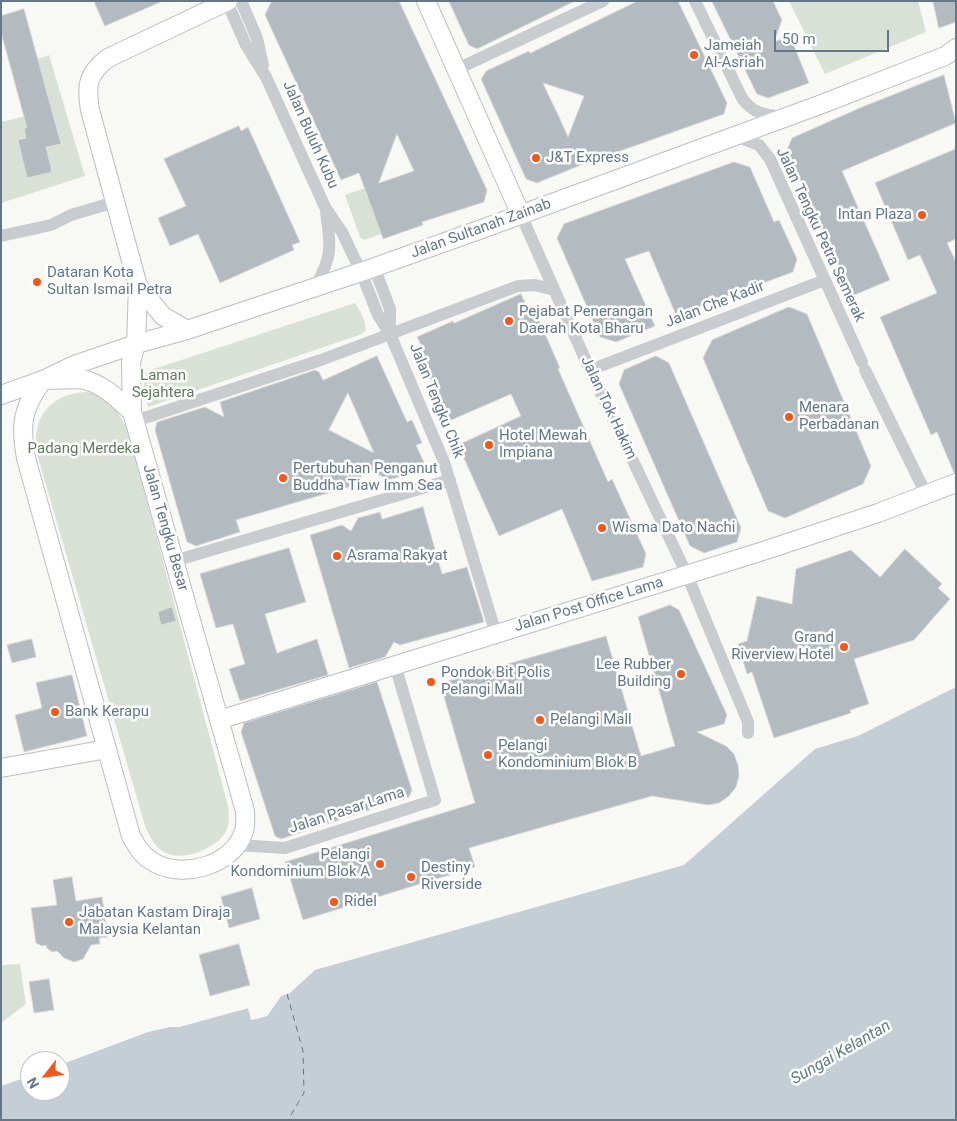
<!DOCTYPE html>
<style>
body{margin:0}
#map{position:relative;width:957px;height:1121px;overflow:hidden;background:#f8f8f5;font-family:Roboto,sans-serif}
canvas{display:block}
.frame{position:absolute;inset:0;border:2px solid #647789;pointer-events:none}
.north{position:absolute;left:20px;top:1051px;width:50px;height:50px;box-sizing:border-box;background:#fff;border:1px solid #c1c9d0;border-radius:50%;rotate:240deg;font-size:14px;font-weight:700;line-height:20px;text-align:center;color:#647789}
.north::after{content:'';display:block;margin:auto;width:18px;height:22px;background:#f45719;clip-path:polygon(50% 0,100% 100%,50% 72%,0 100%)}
.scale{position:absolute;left:774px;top:30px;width:115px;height:22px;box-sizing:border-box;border:2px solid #647789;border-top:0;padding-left:6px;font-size:15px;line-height:18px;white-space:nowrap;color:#647789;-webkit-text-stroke:4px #fff;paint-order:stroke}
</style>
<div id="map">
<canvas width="957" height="1121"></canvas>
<div class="frame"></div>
<div class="north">N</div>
<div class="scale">50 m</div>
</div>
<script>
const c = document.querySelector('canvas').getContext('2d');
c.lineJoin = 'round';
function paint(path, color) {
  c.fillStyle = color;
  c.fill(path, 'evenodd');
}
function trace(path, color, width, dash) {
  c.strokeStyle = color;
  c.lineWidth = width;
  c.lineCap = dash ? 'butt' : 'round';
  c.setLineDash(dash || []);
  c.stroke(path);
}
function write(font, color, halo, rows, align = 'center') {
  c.font = font + ' Roboto,sans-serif';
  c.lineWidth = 5;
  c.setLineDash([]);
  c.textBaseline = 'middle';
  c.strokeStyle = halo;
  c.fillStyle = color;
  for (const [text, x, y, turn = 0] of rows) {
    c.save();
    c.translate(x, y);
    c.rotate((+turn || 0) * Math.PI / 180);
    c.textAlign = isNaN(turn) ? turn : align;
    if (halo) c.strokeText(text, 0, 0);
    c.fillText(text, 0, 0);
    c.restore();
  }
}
const green = new Path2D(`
 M789,1H918L926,32L825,74Z
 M49,55L85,176L1,203V122L51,110L37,59ZM53,114L57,129L39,117ZM33,126L36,137L58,132L60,144L46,147L52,172L27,178L18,140L26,138L24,128Z
 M365,188L381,234L364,240L360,237L345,195Z
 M355,303C361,311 365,320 366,330L362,334L148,407C146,395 140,382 148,371Z
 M87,392C111,398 119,412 129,433L228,806C229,815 230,825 225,833C214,850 180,863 162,851C155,846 150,837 146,829L37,454C31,417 50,394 87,392Z
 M20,964L26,1004L1,1023V965Z`);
const water = new Path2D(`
 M956,687V1120H1V1086L30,1076V1091H60V1065L148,1032L170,1027H179L248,1008L252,1020L267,1016L281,996L290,993L315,970L684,865L815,749L858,736Z`);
const pier = new Path2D(`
 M290,990V993L281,996L267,1016L251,1020L248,1008L179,1027V1025L248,1006L250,1007L253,1017L265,1014L280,994Z`);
const ferry = new Path2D(`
 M287,994L303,1051L304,1093L288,1120`);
const building = new Path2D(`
 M94,1H163L105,26Z
 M272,1H399L487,190L484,202L422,222L423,225L383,239L359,173L341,180L265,15ZM397,134L414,171L379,183Z
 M449,1H575L477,49L469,45Z
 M638,1H678L727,103L724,114L581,165L537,183L526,179L481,79L485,73L486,71L529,51L530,53ZM543,83L584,96L568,137L560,119Z
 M712,1H773L782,20L774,42L790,36L809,83L768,98L757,94Z
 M933,1H956V22L939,28Z
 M24,9L61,144L46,147L52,172L27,178L18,140L26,138L24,128H27L1,32V16Z
 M944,75L956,123L842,171L890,280L852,296L787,150L792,138L862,107Z
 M239,126L241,131L248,127L300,242L292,245L294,250L220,283L198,234L170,246L158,218L186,206L164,159Z
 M956,149V239L947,243L956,262V473H954L937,432L931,435L880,317L937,293L920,255L908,260L875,183Z
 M734,162L750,167L774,222L779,220L797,259L793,272L676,315L649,251L625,259L655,326L616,342L600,337L557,238L564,224Z
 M521,294L530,313L535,311L560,368L558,369L608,482L612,479L646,554L643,567L592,581L562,509L499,536L458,445L521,416L511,394L449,421L416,347L421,345L417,337L453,321L454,323Z
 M789,307L807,314L871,466L863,484L785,518L768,511L703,358L712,340Z
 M377,356L407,422L412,420L422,443L416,445L427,469L388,480L364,466L359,484L236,520L240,532L196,546L187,542L155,430L157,422L205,407L224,417L220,402L315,370L319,372L323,380ZM348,393L374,453L329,430Z
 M656,356L669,363L741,528L737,542L704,553L690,546L619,384L624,370Z
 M423,507L442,574L467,567L484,622L400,645L394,642L385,657L349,668L310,535L342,525L351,531L358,518L380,512L382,519Z
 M289,548L306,602L265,614L277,653L317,639L328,675L240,701L229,669L245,664L233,624L216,628L200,574Z
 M905,549L942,584L938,588L950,599L914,640L854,659L869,704L850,710L851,713L774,738L752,672L747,674L738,644L747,641L757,596L792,604L796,569L851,550L880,577Z
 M670,605L679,610L727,715L724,724L697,732L726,746L734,754L738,765L739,776L736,787L729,796L719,803L708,805L652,796L469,848L475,867L303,920L285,862L475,803L440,683L606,636L641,756L675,746L638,617Z
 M172,607L176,621L161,625L158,612Z
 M32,639L36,657L12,663L7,645Z
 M72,675L87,736L24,752L15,715L42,708L36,683Z
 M377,682L412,790L409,797L281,839L275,836L241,732L244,723Z
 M72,877L76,901L102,897L108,937L99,938L100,944L91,945L83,959L74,962L64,958L57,951L52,952L47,948L46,945L42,946L36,943L31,908L57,905L53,880Z
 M252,888L260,919L229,928L221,897Z
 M239,944L250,985L210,996L199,955Z
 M49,979L54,1010L34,1013L29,982Z`);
const street = new Path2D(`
 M241,1L257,38L263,65
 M695,1L742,98C752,113 765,115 782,117
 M227,2L246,45L266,77L325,207L342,232L361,272L378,315L390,334L444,462L496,634
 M457,69L603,1
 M735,136L759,145L770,159L862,362
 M521,215L590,370L687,575L748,722V733
 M1,236L51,225L71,215L115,202
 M374,267L390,309V334
 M315,287C333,256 331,246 326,212
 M590,370L825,280
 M865,370L926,494
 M135,421L321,360L518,286L535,285L554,290
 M174,561L450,480
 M237,845L285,848L435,800L395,665`);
const secondary = new Path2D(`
 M426,1L521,215
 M138,286L163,316L187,330
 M82,379C105,385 115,397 132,412L245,811C245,817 246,825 244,831C234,866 179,881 150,860C141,854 136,845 131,836L26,458C20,424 22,408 43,380Z
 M1,395L43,380L74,365L136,344L187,330L361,272L479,230L822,104L945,56L956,48
 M132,412L131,362L136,344L138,286L90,110C86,86 87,74 108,58L228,1
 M219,720L760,552L878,513L956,483
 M1,768L107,749`);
const markers = [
 [694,55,5,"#f45719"],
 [536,158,5,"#f45719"],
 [922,215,5,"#f45719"],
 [37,282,5,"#f45719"],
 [509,321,5,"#f45719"],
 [789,417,5,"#f45719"],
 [489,445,5,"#f45719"],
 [283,478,5,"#f45719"],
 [602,528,5,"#f45719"],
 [337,556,5,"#f45719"],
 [844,647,5,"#f45719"],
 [681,674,5,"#f45719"],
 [431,682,5,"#f45719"],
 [55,712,5,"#f45719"],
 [540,720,5,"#f45719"],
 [488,755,5,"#f45719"],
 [380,864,5,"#f45719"],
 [411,877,5,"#f45719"],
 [334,902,5,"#f45719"],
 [69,922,5,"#f45719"]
];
const poiNames = [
 ["Jameiah",704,46],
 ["Al-Asriah",704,63],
 ["J&T Express",546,158],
 ["Intan Plaza",912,215,"right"],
 ["Dataran Kota",47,273],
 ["Sultan Ismail Petra",47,290],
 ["Pejabat Penerangan",519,312],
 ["Daerah Kota Bharu",519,329],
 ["Menara",799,408],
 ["Perbadanan",799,425],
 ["Hotel Mewah",499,436],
 ["Impiana",499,453],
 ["Pertubuhan Penganut",293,469],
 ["Buddha Tiaw Imm Sea",293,486],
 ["Wisma Dato Nachi",612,528],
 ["Asrama Rakyat",347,556],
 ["Grand",834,638,"right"],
 ["Riverview Hotel",834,655,"right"],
 ["Lee Rubber",671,665,"right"],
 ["Building",671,682,"right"],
 ["Pondok Bit Polis",441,673],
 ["Pelangi Mall",441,690],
 ["Bank Kerapu",65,712],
 ["Pelangi Mall",550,720],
 ["Pelangi",498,746],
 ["Kondominium Blok B",498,763],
 ["Pelangi",370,855,"right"],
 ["Kondominium Blok A",370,872,"right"],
 ["Destiny",421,868],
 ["Riverside",421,885],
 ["Ridel",344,902],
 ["Jabatan Kastam Diraja",79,913],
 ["Malaysia Kelantan",79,930]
];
const streetNames = [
 ["Jalan Buluh Kubu",310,135,66],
 ["Jalan Sultanah Zainab",481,229,-20],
 ["Jalan Tengku Petra Semerak",820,235,65],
 ["Jalan Che Kadir",715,305,-21],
 ["Jalan Tengku Chik",436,401,68],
 ["Jalan Tok Hakim",608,408,65],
 ["Jalan Tengku Besar",165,528,74],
 ["Jalan Post Office Lama",589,605,-17],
 ["Jalan Pasar Lama",347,811,-18]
];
const parkNames = [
 ["Laman",163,376],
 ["Sejahtera",163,393],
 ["Padang Merdeka",84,449]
];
const waterNames = [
 ["Sungai Kelantan",841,1053,-30]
];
paint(green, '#d9e1d6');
paint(water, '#c4ced4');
paint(pier, '#f8f8f5');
trace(ferry, '#607984', 1, [6, 5]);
paint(building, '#b3bac0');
trace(building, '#dadad7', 1);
trace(secondary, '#babfc4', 20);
trace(street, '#c8cccf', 12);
trace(secondary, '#fff', 18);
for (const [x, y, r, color] of markers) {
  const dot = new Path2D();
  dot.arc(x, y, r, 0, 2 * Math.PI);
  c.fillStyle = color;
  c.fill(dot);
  trace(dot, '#fff', 2);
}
write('15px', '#647789', '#fff', poiNames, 'left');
write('15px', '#647789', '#fff', streetNames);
write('15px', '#647a60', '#fff', parkNames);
write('italic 16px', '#607984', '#fff', waterNames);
</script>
